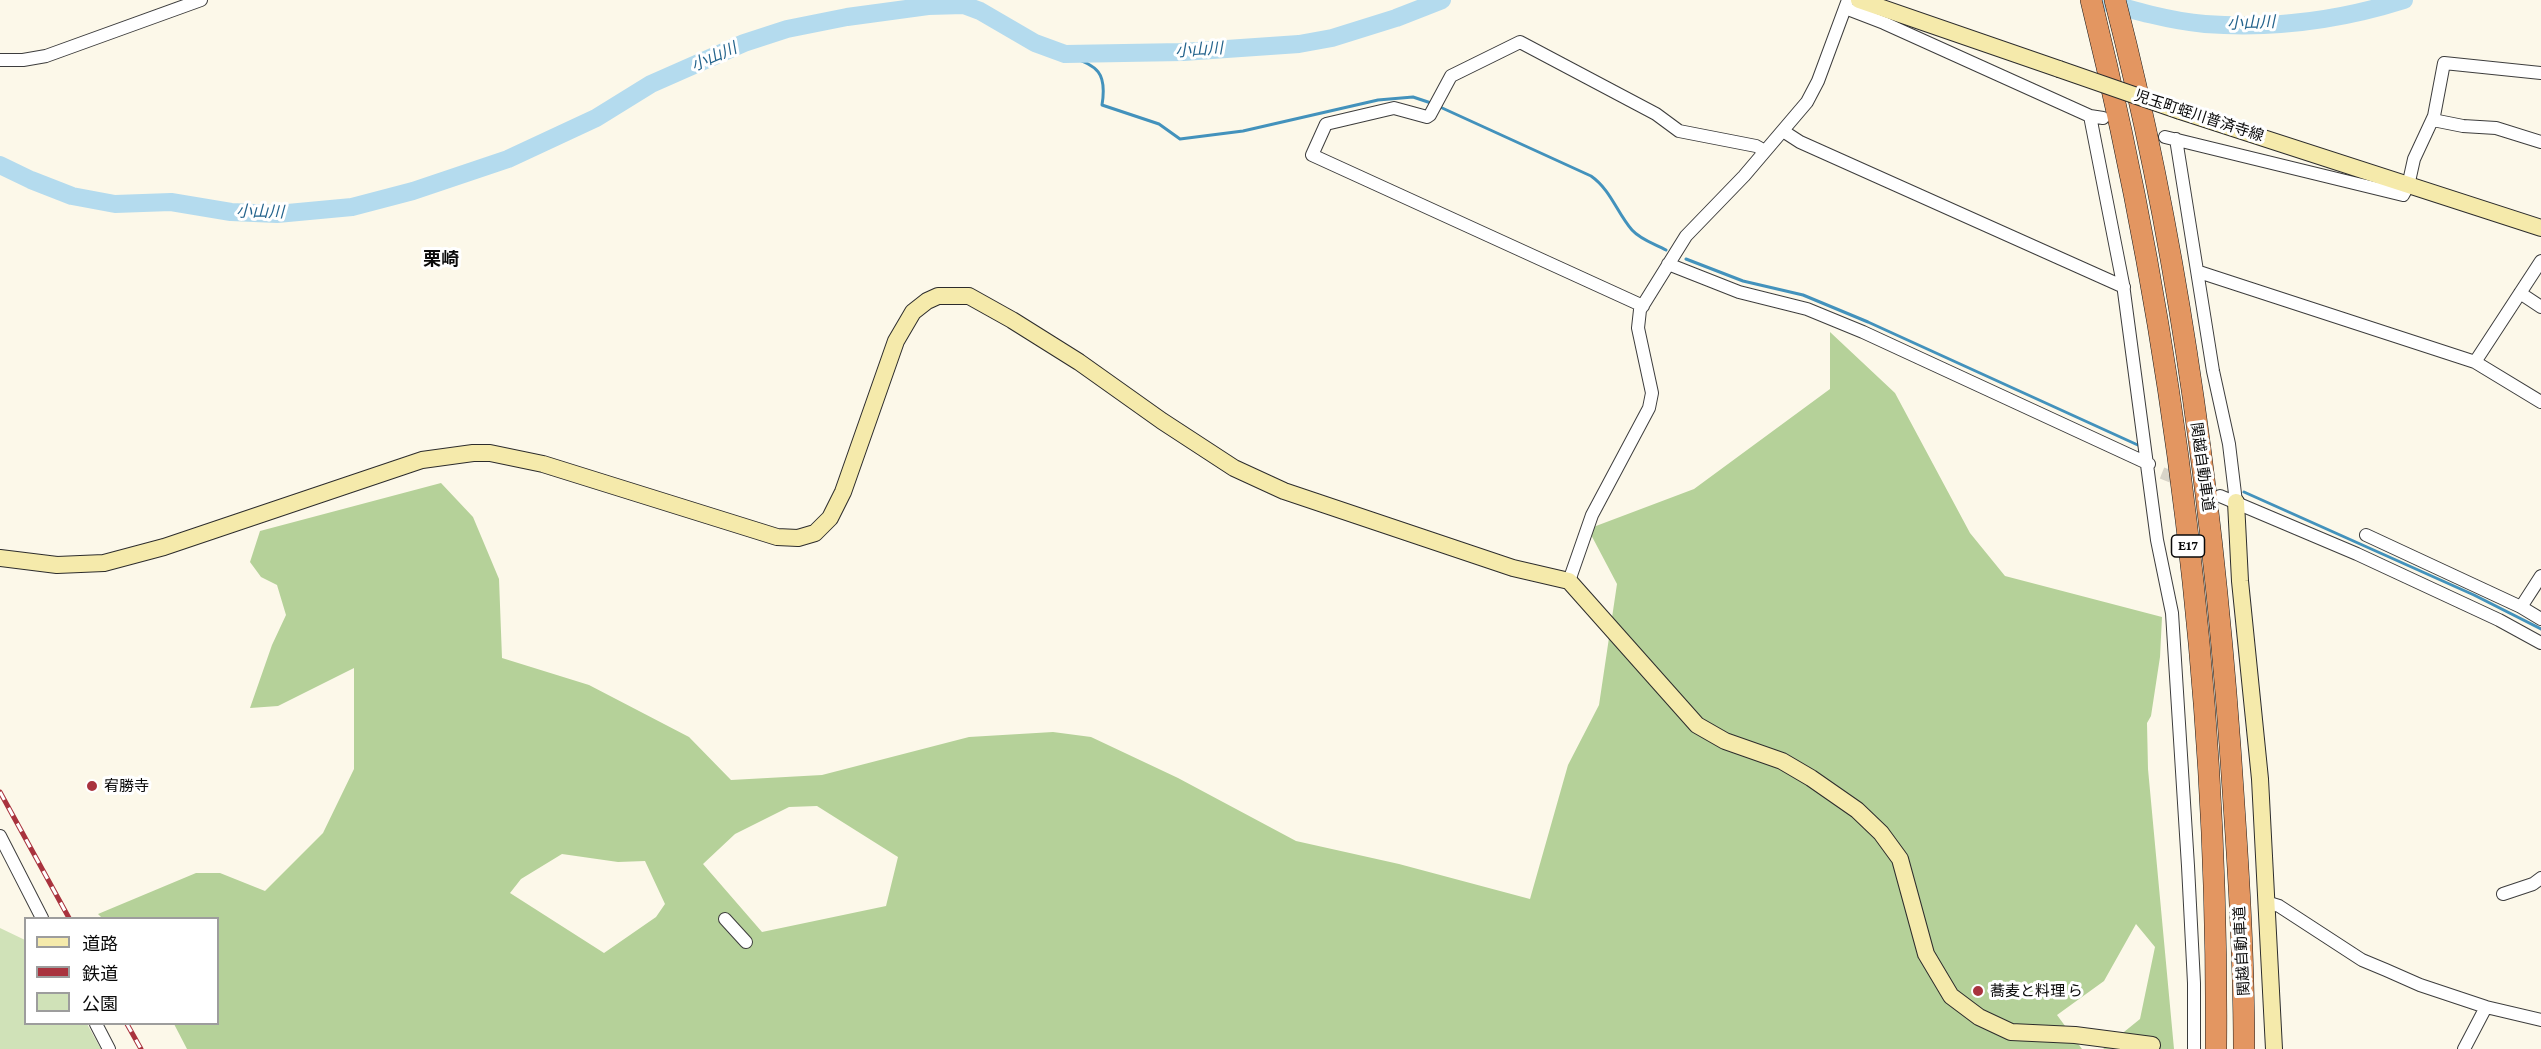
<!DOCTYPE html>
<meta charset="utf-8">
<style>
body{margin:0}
#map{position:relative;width:2541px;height:1049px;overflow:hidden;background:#fcf8e9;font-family:"Crimson Pro","Noto Sans JP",serif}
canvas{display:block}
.legend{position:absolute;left:24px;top:917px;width:195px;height:108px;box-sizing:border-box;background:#fff;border:2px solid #9d9d9d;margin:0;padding:8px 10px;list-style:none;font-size:18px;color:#0a0a0a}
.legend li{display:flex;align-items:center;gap:12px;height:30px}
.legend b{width:30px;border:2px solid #9d9d9d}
</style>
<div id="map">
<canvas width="2541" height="1049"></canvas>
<ul class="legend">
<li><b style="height:8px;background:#f5eaab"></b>道路</li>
<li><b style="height:8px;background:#a9333e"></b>鉄道</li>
<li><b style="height:16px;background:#d0e2b8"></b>公園</li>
</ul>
</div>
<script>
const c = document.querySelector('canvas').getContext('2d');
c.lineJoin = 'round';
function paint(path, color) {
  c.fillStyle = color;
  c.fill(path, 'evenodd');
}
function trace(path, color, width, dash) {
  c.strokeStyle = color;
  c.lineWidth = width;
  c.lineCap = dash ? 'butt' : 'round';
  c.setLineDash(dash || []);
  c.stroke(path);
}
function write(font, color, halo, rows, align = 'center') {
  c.font = font + ' "Crimson Pro","Noto Sans JP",serif';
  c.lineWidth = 6;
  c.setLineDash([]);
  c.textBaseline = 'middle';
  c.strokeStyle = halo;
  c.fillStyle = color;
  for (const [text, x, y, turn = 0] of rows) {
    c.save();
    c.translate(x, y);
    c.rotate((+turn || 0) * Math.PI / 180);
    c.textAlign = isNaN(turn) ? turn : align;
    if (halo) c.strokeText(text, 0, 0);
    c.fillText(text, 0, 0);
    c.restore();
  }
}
const green = new Path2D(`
 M0,928L25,940L26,1024H87L101,1049H0Z`);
const forest = new Path2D(`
 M1830,332L1895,393L1970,533L2005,576L2162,617L2160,657L2151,716L2147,723L2148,769L2174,1049H2103L2140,1019L2155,947L2136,924L2104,981L2057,1015L2082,1049H187L174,1024H218V918H102L98,914L196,873H220L265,891L323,833L354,769V668L278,706L250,708L272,645L286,615L277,585L261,577L250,562L260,531L441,483L473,517L499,579L502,658L589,685L689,737L731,780L822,775L969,737L1053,732L1091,737L1178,778L1296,841L1399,864L1530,899L1568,765L1599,705L1617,584L1588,529L1694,489L1830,389ZM817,806L898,857L886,906L762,932L703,864L735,834L789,807ZM562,854L618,862L645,861L665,904L656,917L604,953L510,893L521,879Z`);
const stream = new Path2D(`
 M1065,54C1094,66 1108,68 1102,105L1159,124L1180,139L1243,131L1378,100L1413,97L1434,104
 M1440,107L1591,176C1611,190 1617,213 1632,230C1641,240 1655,244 1666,250
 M1686,259L1743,281L1803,295L1868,322L2140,446
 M2244,492L2474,595L2541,629`);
const river = new Path2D(`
 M2098,0C2132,10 2170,21 2205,24C2272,29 2341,20 2404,0
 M0,165L31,180L72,196L115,204L171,202L231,212L277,214L352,207L413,191L508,159L596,118L651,84L744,43L787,29L847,17L928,6L964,5L980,11L1035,43L1065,54L1183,52L1299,44L1332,38L1396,18L1442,0`);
const streetTunnel = new Path2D(`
 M2162,473L2208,491`);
const street = new Path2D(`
 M1845,8L1884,23L2090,116L2103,118
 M0,60H23L46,56L201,0
 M2090,116L2123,284L2157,540L2172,613L2188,866L2194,983V1049
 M2433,120L2463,126L2496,128L2541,142
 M1783,131L1800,142L2124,287
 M2165,137L2403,195L2408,186L2414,159L2434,116L2444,63L2541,73
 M2176,139L2213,371L2229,444L2236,502
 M1668,264L1739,292L1807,309L1863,332L2149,464
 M2199,272L2475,362L2541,402
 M2520,293L2541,307
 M1643,306L1312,155L1326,124L1394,108L1427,117L1430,115L1451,76L1520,42L1656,114L1679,131L1756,146L1765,151
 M2475,362L2541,261
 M2220,496L2357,554L2499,620L2541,643
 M2366,535L2521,607L2541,619
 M1569,581L1592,515L1649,408L1652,393L1638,328L1640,310L1686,236L1744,176L1807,102L1818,81L1848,0
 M2521,607L2541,576
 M0,836L42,918
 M2503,894L2533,884L2541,878
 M2266,902L2279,906L2362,960L2386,970L2420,985L2486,1007L2541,1020
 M725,919L746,942
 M96,1024L109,1049
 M2464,1049L2486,1007`);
const secondary = new Path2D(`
 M1859,0L2059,69
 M2180,111L2541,228
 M2236,502L2240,581L2260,779L2274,1049
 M0,558L57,565L104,563L164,547L422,460L473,453H490L543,464L777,537L798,538L815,533L830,518L843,492L896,341L913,312L927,301L938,296H969L1012,320L1079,362L1162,421L1234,468L1284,491L1513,568L1569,581L1697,725L1725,741L1782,761L1811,778L1857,810L1881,833L1900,859L1926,954L1951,996L1979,1017L2011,1032L2075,1035L2152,1045`);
const highway = new Path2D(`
 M2091,0C2175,340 2219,699 2216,1049
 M2115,0C2178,244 2212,495 2230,746C2237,847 2244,948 2244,1049`);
const rail = new Path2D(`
 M0,792L69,918
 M127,1024L141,1049`);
const secondaryBridge = new Path2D(`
 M2059,69L2180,111`);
const markers = [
 [92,786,6,"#a9333e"],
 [1978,991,6,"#a9333e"]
];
const shields = [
 [2188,546,33]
];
const shieldNames = [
 ["E17",2188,546]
];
const streetNames = [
 ["児玉町蛭川普済寺線",2199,116,18],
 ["関越自動車道",2202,467,82],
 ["関越自動車道",2242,951,-93]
];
const poiNames = [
 ["宥勝寺",104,786],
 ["蕎麦と料理 ら",1990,991]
];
const waterNames = [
 ["小山川",2251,23,-2],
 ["小山川",1199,50,-4],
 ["小山川",714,57,-24],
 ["小山川",260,212,1]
];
const quarterNames = [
 ["栗崎",441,259]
];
paint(green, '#d0e2b8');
paint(forest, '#b5d199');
trace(stream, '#4392bc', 3);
trace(river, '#b4dbee', 18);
trace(streetTunnel, '#d8d4c8', 12, [12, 6]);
trace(street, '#3d3d3d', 14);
trace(secondary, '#2c2c2c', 18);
trace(highway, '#1b1b1b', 22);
trace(street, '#fff', 12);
trace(secondary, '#f5eaab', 16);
trace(highway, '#e39661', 21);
trace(rail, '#a9333e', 5);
trace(rail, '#fff', 3, [9]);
trace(secondaryBridge, '#2c2c2c', 18, []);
trace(secondaryBridge, '#f5eaab', 16);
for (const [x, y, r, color] of markers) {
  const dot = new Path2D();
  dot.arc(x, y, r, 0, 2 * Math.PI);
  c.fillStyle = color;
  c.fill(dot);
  trace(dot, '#fff', 2);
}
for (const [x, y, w] of shields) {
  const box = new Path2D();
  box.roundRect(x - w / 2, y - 11, w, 22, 4.5);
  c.fillStyle = '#fff';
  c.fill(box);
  trace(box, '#0a0a0a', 1.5);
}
write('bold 14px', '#0a0a0a', null, shieldNames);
write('15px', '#0a0a0a', '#fff', streetNames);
write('15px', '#0a0a0a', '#fff', poiNames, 'left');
write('italic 16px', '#23638c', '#fff', waterNames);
write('bold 18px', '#0a0a0a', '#fff', quarterNames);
</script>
